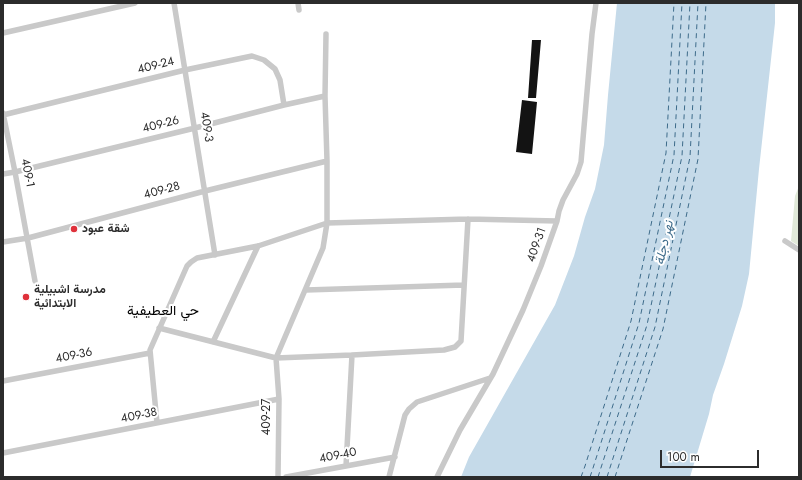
<!DOCTYPE html>
<meta charset="utf-8">
<style>
body{margin:0}
#map{position:relative;width:802px;height:480px;overflow:hidden;background:#fff;font-family:Jost,sans-serif}
canvas{display:block}
.frame{position:absolute;inset:0;border:4px solid #2c2c2c;pointer-events:none}
.scale{position:absolute;left:660px;top:450px;width:99px;height:18px;box-sizing:border-box;border:2px solid #2c2c2c;border-top:0;padding-left:5px;font-size:12px;line-height:14px;white-space:nowrap;color:#2c2c2c;-webkit-text-stroke:3px #fff;paint-order:stroke}
</style>
<div id="map">
<canvas width="802" height="480"></canvas>
<div class="frame"></div>
<div class="scale">100 m</div>
</div>
<script>
const c = document.querySelector('canvas').getContext('2d');
c.lineJoin = 'round';
function paint(path, color) {
  c.fillStyle = color;
  c.fill(path, 'evenodd');
}
function trace(path, color, width, dash) {
  c.strokeStyle = color;
  c.lineWidth = width;
  c.lineCap = dash ? 'butt' : 'round';
  c.setLineDash(dash || []);
  c.stroke(path);
}
function write(font, color, halo, rows, align = 'center') {
  c.font = font + ' Jost,Vazirmatn,sans-serif';
  c.lineWidth = 4;
  c.setLineDash([]);
  c.textBaseline = 'middle';
  c.strokeStyle = halo;
  c.fillStyle = color;
  for (const [text, x, y, turn = 0] of rows) {
    c.save();
    c.translate(x, y);
    c.rotate((+turn || 0) * Math.PI / 180);
    c.textAlign = isNaN(turn) ? turn : align;
    if (halo) c.strokeText(text, 0, 0);
    c.fillText(text, 0, 0);
    c.restore();
  }
}
const green = new Path2D(`
 M799,186V246L791,241L795,196Z`);
const water = new Path2D(`
 M617,3H775V23L759,169L749,274L742,306L724,364L713,395L709,414L690,477H461L469,457L555,305L574,256L585,217L595,189L604,145L608,95Z`);
const ferry = new Path2D(`
 M581,477L585,466L631,321L666,153L674,3
 M590,477L593,468L639,323L674,155L682,3
 M598,477L647,325L682,156L690,3
 M607,477L655,327L690,157L698,3
 M615,477L663,329L698,159L706,3`);
const building = new Path2D(`
 M532,40H541L536,98H528Z
 M522,100L537,102L532,154L516,152Z`);
const minor = new Path2D(`
 M174,3L215,255
 M298,3L299,10
 M3,33L135,3
 M3,113L15,172L35,281
 M3,115L185,70L252,56L264,60L275,69L280,80L284,105
 M3,174L15,172L195,128L284,105L325,96
 M785,241L799,250
 M3,242L28,238L205,191L327,161
 M306,290L464,285
 M159,328L276,358L352,355L444,350L455,347L461,341L468,219
 M213,342L258,246
 M3,381L150,353
 M157,423L150,350L187,266L191,262L197,258L258,246L327,223L468,219L557,221
 M3,453L279,399
 M346,466L352,355
 M278,477L279,399L276,358L323,248L327,223V161L325,96L326,34
 M286,477L395,457
 M389,477L405,415L409,409L417,402L490,378
 M437,477L460,430L493,374L523,310L541,266L557,221L559,211L563,200L577,174L581,162L592,34L596,3`);
const markers = [
 [74,229,4,"#df313b"],
 [26,297,4,"#df313b"]
];
const streetNames = [
 ["409-24",156,66,-14],
 ["409-26",161,125,-14],
 ["409-3",206,127,81],
 ["409-1",27,173,79],
 ["409-28",162,191,-15],
 ["409-31",537,245,-70],
 ["409-36",74,356,-11],
 ["409-38",139,416,-11],
 ["409-27",267,417,-90],
 ["409-40",338,456,-11]
];
const poiNames = [
 ["شقة عبود",82,229],
 ["مدرسة اشبيلية",34,290],
 ["الابتدائية",34,304]
];
const waterNames = [
 ["نهر دجلة",665,243,-77]
];
const quarterNames = [
 ["حي العطيفية",163,312]
];
paint(green, '#e1e9d9');
paint(water, '#c5dae9');
trace(ferry, '#3d6b8a', 1, [5, 4]);
paint(building, '#131313');
trace(minor, '#c9c9c9', 5.5);
for (const [x, y, r, color] of markers) {
  const dot = new Path2D();
  dot.arc(x, y, r, 0, 2 * Math.PI);
  c.fillStyle = color;
  c.fill(dot);
  trace(dot, '#fff', 1.5);
}
write('12px', '#2c2c2c', '#fff', streetNames);
write('bold 12px', '#2c2c2c', '#fff', poiNames, 'left');
write('italic 13px', '#3d6b8a', '#fff', waterNames);
write('14px', '#000', '#fff', quarterNames);
</script>
